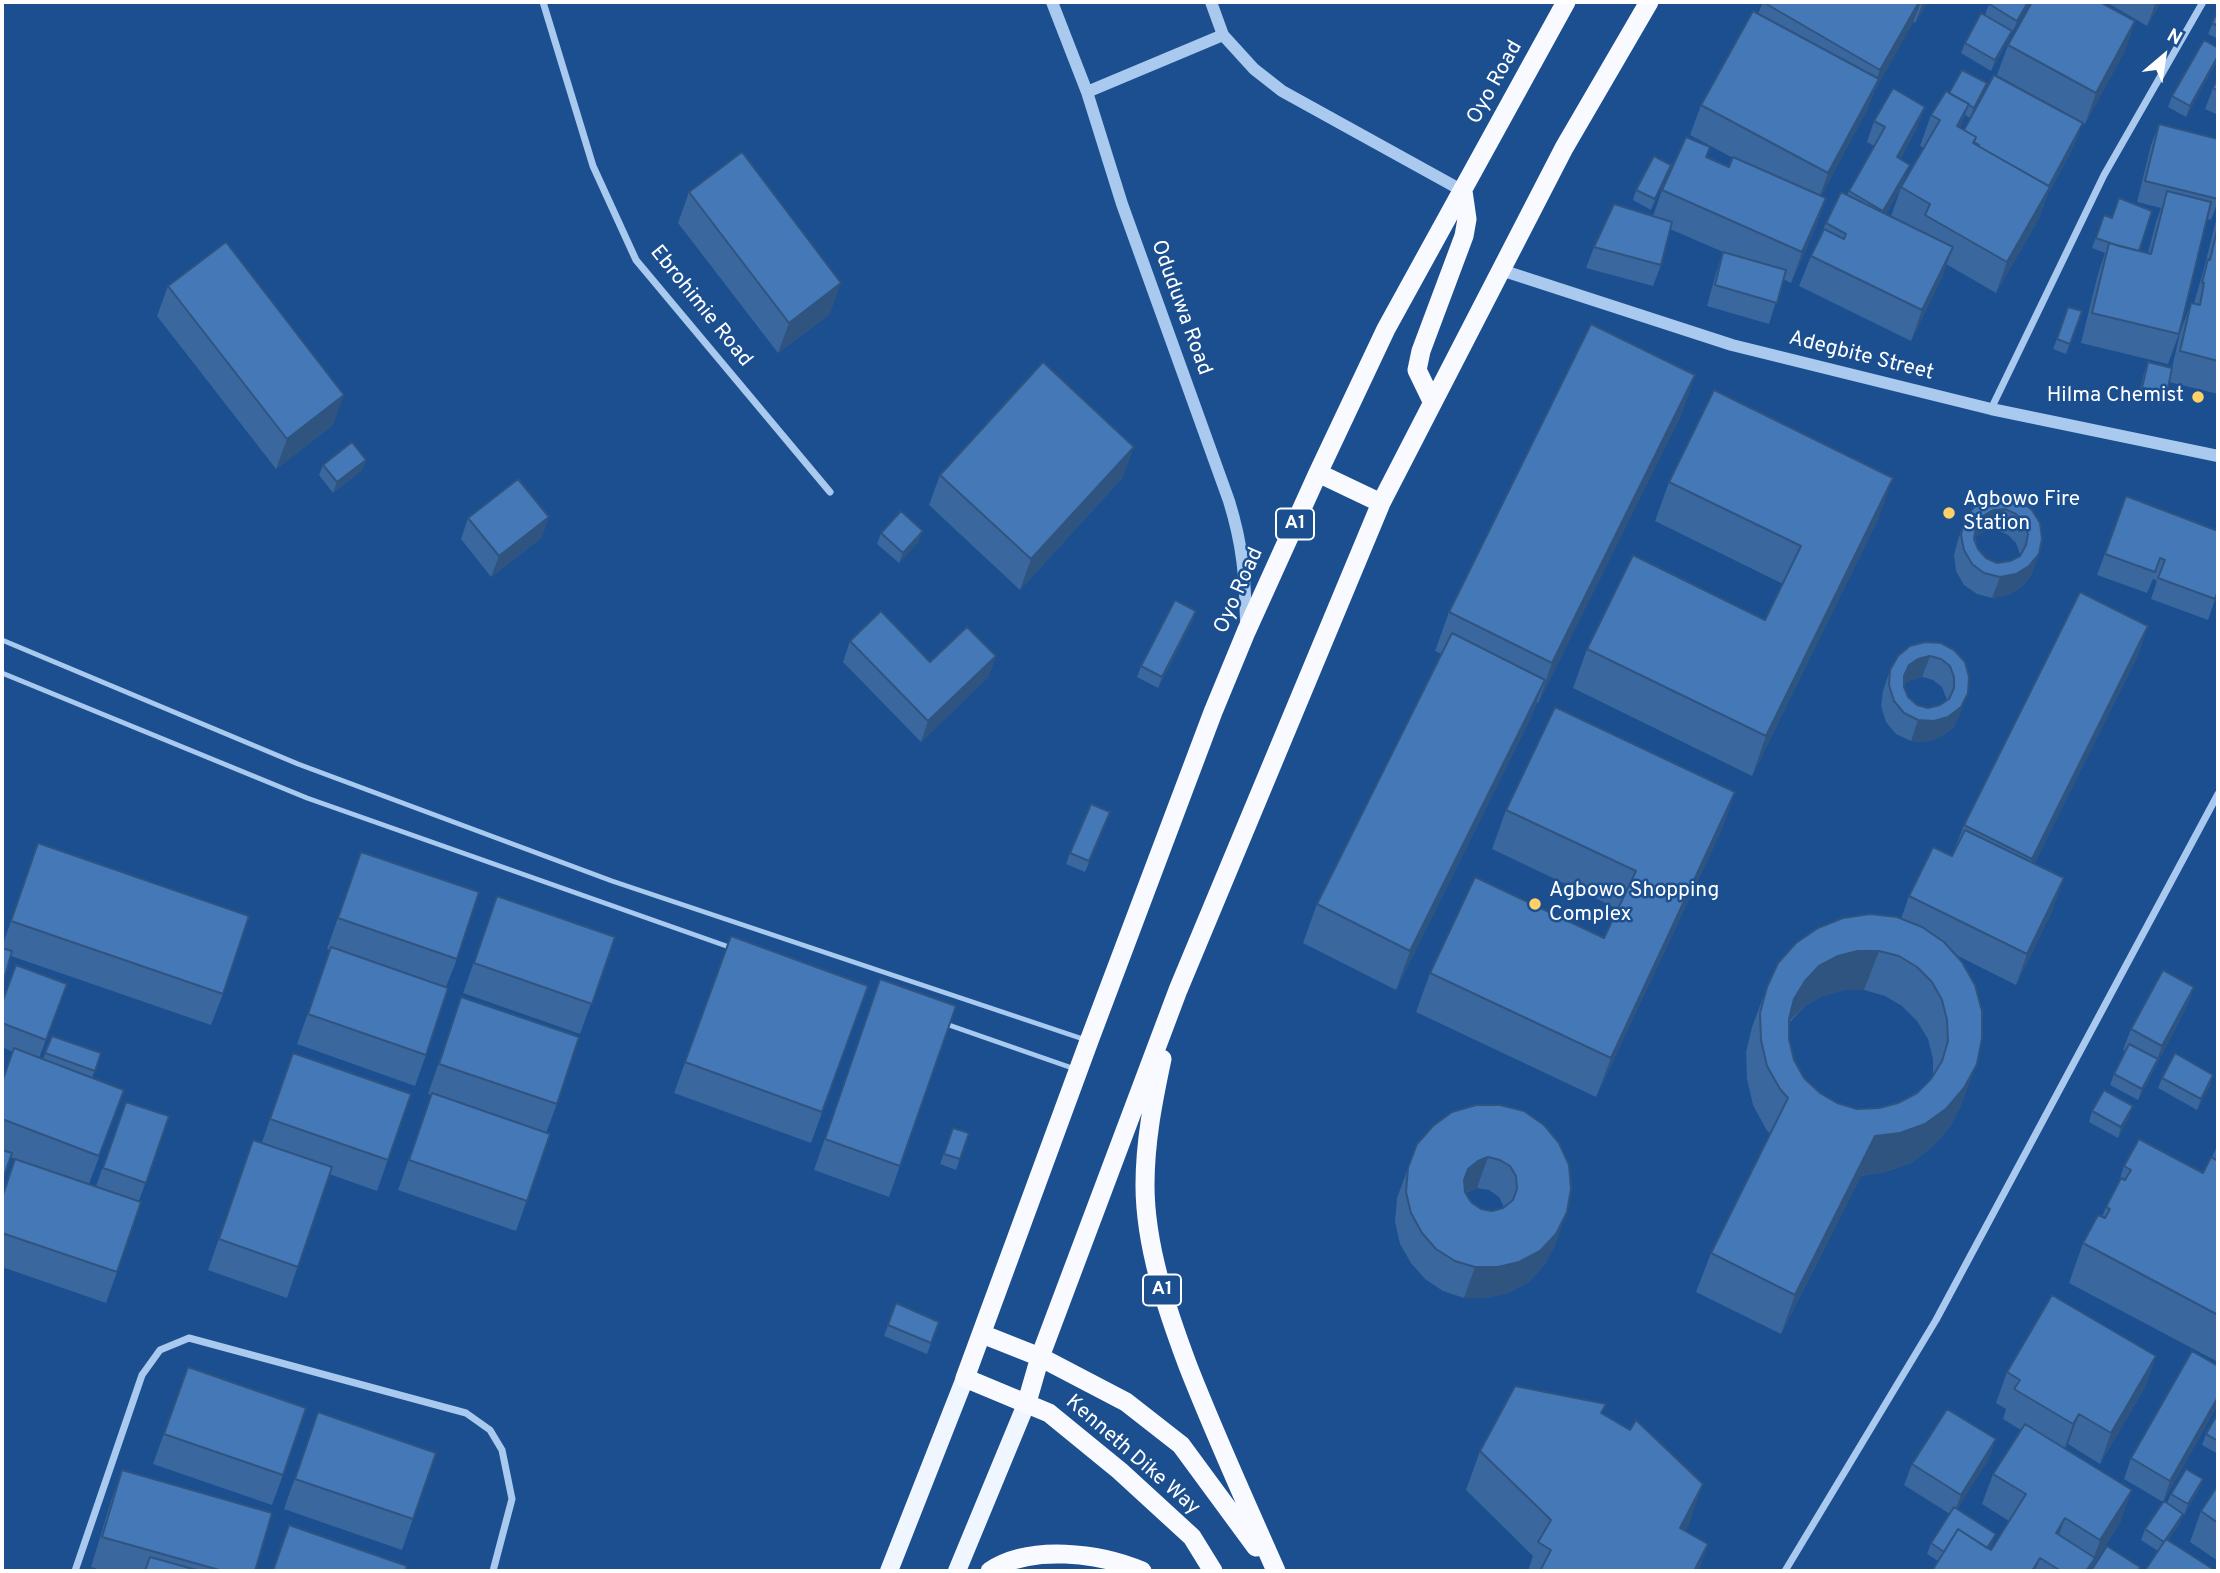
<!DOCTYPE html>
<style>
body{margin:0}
#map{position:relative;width:2220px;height:1573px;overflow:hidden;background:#1b4f8f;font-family:Overpass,sans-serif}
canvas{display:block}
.frame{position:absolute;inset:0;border:4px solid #fff;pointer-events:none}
.north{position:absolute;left:2129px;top:21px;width:70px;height:70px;-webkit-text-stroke:5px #1b4f8f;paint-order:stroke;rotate:29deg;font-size:19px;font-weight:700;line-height:28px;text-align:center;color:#fff}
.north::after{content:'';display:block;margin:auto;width:24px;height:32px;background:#fff;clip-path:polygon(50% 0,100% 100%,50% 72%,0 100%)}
</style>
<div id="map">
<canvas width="2220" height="1573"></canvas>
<div class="frame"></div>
<div class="north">N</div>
</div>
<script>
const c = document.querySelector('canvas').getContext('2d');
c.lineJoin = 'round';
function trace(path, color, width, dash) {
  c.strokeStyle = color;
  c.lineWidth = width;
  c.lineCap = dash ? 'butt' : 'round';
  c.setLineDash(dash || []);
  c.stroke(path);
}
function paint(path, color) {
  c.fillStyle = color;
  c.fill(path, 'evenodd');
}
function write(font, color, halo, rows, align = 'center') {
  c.font = font + ' Overpass,sans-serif';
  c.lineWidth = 5;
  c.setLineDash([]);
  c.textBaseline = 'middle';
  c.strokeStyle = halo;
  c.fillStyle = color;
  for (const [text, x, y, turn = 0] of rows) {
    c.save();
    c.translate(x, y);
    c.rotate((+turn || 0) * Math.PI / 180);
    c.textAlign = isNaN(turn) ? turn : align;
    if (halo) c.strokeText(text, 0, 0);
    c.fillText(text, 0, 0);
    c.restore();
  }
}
const service = new Path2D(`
 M2,640L298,764L612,881L1086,1040
 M2,673L307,798L732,948
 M946,1024L1075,1069`);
const minor = new Path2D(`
 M543,2L593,166L636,260L830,492
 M1991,409L2104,175L2203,2
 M75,1571L142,1375L160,1350L189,1338L466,1413L490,1430L502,1450L512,1499L493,1571
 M1785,1571L1936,1320L2218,794`);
const tertiary = new Path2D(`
 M1052,2L1087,92L1122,204L1229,501C1243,546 1245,577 1246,623
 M1211,2L1223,35L1254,69L1282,91L1463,191
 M1087,92L1223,35
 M1501,270L1732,345L1991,409L2218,456`);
const primary = new Path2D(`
 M889,1571L965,1378
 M957,1571L1027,1402`);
const trunk = new Path2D(`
 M1432,401L1417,370L1421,351L1464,236L1467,219L1463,191
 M1318,473L1381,503
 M1162,1059C1153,1101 1145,1142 1145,1185C1145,1246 1167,1310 1188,1366C1215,1435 1246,1503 1276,1571
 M982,1334L1040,1357L1126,1402L1181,1445L1256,1547
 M1027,1402L1040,1357L1178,990L1381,503L1564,148L1649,2
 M990,1571C1030,1544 1100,1553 1142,1571
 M1213,1571L1192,1537L1120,1471L1049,1413L965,1378L1089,1041L1213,712L1246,632L1318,473L1386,329L1566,2`);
const wall = new Path2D(`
 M1763,2H1928L1915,23L1913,22L1875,90L1867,110L1821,196L1826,198L1815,229L1791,283L1783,279L1769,324L1707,306L1716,273L1723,252L1670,229L1661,265L1653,286L1586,268L1594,247L1653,216L1662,190L1710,147L1707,157L1729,167L1733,158L1690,135L1701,105L1758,14Z
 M2030,2L2013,31L1985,15L1989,4Z
 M2106,2H2161L2147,26Z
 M2218,11V39L2208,34Z
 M2135,21L2124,52L2085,124L1997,75L2008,45Z
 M2012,31L2008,41L1991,71L1961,53L1965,43Z
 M2218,48V59L2186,117L2168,107L2172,96Z
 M2218,78V115L2205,109L2213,88Z
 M1987,83L1983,94L2075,144L2047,196L2039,218L1996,293L1946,264L1942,277L1911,341L1799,286L1811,256L1826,223L1847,195L1874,146L1867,142L1874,121L1917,128L1900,159L1902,185L1924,148L1920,146L1931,115L1949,93ZM1965,115L1970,118L1964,130L1960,128ZM1901,188L1891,216L1886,214Z
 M2159,124L2218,139V201L2211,220L2207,219L2179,334L2168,364L2081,343L2098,274L2105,253L2092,248L2104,215L2139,251L2148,253L2156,222L2161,208L2137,202L2151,145Z
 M1667,175L1651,210L1633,200L1636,190Z
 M689,192L830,314L778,353L678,223Z
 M2218,213V394L2169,382L2163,404L2138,398L2144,373L2148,362L2172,368L2180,333L2191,303H2194L2203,272Z
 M168,286L333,425L276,469L157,316Z
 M2082,311L2066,354L2053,349L2057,339Z
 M1695,375L1681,415L1538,703L1537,702L1530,719L1396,990L1303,943L1317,904L1442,654L1435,651L1449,612Z
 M366,460L362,470L333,493L319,475L323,465Z
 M940,475L1123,477L1020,590L929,505Z
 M1669,482L1879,517L1752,776L1573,688L1587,649L1765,620L1783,584L1655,521Z
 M2126,496L2218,591L2208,620L2151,599L2157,581L2153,579L2147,593L2097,575Z
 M2019,500L2039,554L2031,575L2022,587L2008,595L1992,598L1977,594L1964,585L1956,571L1954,555L1958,540L1965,519ZM1997,530L2008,535L2016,543L2020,554V556L2010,561L1997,563L1986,558L1978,549L1975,537L1985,531Z
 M549,517L541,538L491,577L461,539L468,518Z
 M881,533L919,541L899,563L877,544Z
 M1196,611L1192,622L1158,688L1137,677L1141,666Z
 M2148,626L2137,657L2034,864L2053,909L2016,985L1956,955L1962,1103L1950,1127L1932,1147L1911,1163L1885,1172L1861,1176L1781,1334L1696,1292L1711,1253L1770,1134L1766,1129L1753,1105L1747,1079L1746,1052L1752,1027L1767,987L1901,919L1909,896L1952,856L1964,825ZM1844,990H1864L1885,996L1902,1006L1917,1021L1928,1039L1933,1059V1076L1917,1093L1898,1103L1879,1108L1857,1109L1837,1103L1820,1093L1804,1078L1794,1060L1789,1039V1023L1805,1006L1823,996Z
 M850,641L930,662L996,656L988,677L921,742L843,662Z
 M1954,650L1960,714L1953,728L1941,737L1926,742L1911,741L1896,734L1886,722L1881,706L1883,691L1890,670L1898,656ZM1922,677L1933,680L1942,687L1947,700L1940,705L1928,708L1917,705L1908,697L1904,684L1911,680Z
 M1735,792L1721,831L1596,1097L1416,1012L1430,973L1604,938L1618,909L1492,849L1506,810Z
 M1110,812L1085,872L1066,864L1070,853Z
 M38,843L223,994L211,1025L11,956L2,986V947Z
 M361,852L457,959L446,987L426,1055L415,1086L297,1044L330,950L327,949Z
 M497,896L615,937L580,1034L463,993Z
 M731,936L868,986L811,1143L674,1093Z
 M67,984L39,1058L43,1059L52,1036L101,1053L92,1078L124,1090L89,1184L96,1186L126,1102L169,1116L139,1201L117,1272L106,1303L2,1267V1196L15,1159L10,1157L2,1181V1082L13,1052L2,1047V1003Z
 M2194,987L2186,1008L2138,1100L2110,1085L2114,1074L2125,1051L2123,1050L2131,1029Z
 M461,997L557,1104L546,1133L550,1134L516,1231L398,1190L431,1095L428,1094Z
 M956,1006L889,1197L814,1170L869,1010Z
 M293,1053L411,1094L377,1191L329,1174L287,1298L208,1270L253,1140L262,1142Z
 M2213,1075L2210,1085L2197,1110L2158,1088L2162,1078Z
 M1476,1105L1556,1243L1545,1264L1529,1282L1508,1293L1486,1298H1464L1443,1291L1425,1279L1411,1263L1400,1244L1395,1222L1397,1198L1417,1144ZM1477,1188L1489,1190L1499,1197L1504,1207L1492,1211L1481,1209L1471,1202L1465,1193Z
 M2092,1111L2129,1117L2118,1138L2089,1122Z
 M953,1128L969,1133L956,1170L940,1164Z
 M2218,1144V1362L2069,1283L2083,1243L2102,1217L2106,1207L2118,1184L2124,1166L2203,1173L2212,1157Z
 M896,1303L939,1322L927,1354L884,1336Z
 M2156,1356L2145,1387L2100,1464L2068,1444L2065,1449L2121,1521L2093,1565L2090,1571H1932L1938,1561L1927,1554L1931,1543L1950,1514L1904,1485L1912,1464L1996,1439L1988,1460L1957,1509L1992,1545L1989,1549L1991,1550L2009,1521L1982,1504L1993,1474L2021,1430L2003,1419L2006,1409L1996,1403L2007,1372Z
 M2218,1366V1404L2163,1502L2124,1479L2131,1458Z
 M188,1367L283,1475L272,1505L153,1464Z
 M318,1412L436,1453L402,1550L284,1509Z
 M2218,1413V1454L2202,1445L2206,1434Z
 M1602,1414L1689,1524L1685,1531L1708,1544L1698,1571H1528L1533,1556L1466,1490L1480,1451Z
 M122,1470L255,1571H104L91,1567L111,1501Z
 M2203,1479L2199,1489L2184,1515L2183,1514L2179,1524L2168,1540L2216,1571H2146L2158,1551L2141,1540L2145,1529L2167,1503L2171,1494Z
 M2218,1485V1561L2190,1542L2201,1511Z`);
const shadedWall = new Path2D(`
 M1919,2H1921L1912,25L1875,90L1867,110L1817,204L1828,173L1872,92L1880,70Z
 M1923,2H1928L1915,23Z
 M2028,2H2030L2013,31L2017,21Z
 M2156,2H2161L2147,26Z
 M2135,21L2124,52L2085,124L2096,93Z
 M2012,31L2008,41L1991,71L1995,60Z
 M2218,56V59L2186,117L2190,106Z
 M1987,83L1983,94L1970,118L1974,108Z
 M1969,104L1958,134L1957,126Z
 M1925,107L1917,128L1890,178L1897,157Z
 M2083,123L2075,144L2047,196L2039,218L1996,293L2007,262Z
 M1671,165L1667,175L1651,210L1655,199Z
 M1910,165L1902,186L1876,232L1883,211Z
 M1826,198L1815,229L1791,283L1802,252Z
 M1953,247L1942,277L1911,341L1922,310Z
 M841,283L830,314L778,353L789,323Z
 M1695,375L1681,415L1538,703L1552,663Z
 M344,395L333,425L276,469L287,439Z
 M1134,447L1123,477L1020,590L1031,559Z
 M366,460L362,470L333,493L337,482Z
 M1893,478L1879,517L1752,776L1766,736Z
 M2005,509L1997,530L1985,531L1975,537L1976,526L1983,516L1993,510Z
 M549,517L541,538L491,577L499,556Z
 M923,531L919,541L899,563L903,553Z
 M2039,554L2031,575L2022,587L2008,595L1992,598L2000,577Z
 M1196,611L1192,622L1158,688L1162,677Z
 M2148,626L2137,657L2021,890L2032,859Z
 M996,656L988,677L921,742L928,721Z
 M1930,656L1922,677L1911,680L1902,686L1904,676L1909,665L1918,659Z
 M1545,680L1530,719L1396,990L1410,951Z
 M1968,693L1960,714L1953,728L1941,737L1926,742L1911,741L1918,720Z
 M1735,792L1721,831L1596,1097L1611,1058Z
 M2064,878L2053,909L2016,985L2027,954Z
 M1858,951H1879L1864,990H1844L1823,996L1805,1006L1790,1020L1780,1038L1794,999L1805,981L1819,966L1838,956Z
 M2194,987L2186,1008L2138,1100L2142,1089L2157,1060L2162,1046Z
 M1977,1064L1962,1103L1950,1127L1932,1147L1911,1163L1885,1172L1861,1176L1781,1334L1795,1295L1875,1136Z
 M2213,1075L2210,1085L2197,1110L2201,1099Z
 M2133,1106L2129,1117L2118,1138L2121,1127Z
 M1488,1157L1477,1188L1466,1192L1457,1199L1468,1169L1478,1161Z
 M1567,1212L1556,1243L1545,1264L1529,1282L1508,1293L1486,1298H1464L1475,1267Z
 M2156,1356L2145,1387L2100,1464L2111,1433Z
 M2218,1397V1404L2163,1502L2170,1481Z
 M2079,1414L2068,1444L2062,1455L2073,1424Z
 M1996,1439L1988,1460L1953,1516L1961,1495Z
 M2203,1479L2199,1489L2184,1515L2188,1504Z
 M1703,1484L1689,1524L1665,1568L1680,1528Z
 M2132,1490L2121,1521L2093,1565L2090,1571H2086L2092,1563L2100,1540Z
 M2183,1514L2179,1524L2160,1553L2164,1542Z
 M2065,1518L2054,1549L2044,1564L2056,1533Z
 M1996,1534L1992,1545L1975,1571H1974Z
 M1708,1544L1698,1571H1694Z
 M2040,1558L2035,1571H2032Z`);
const building = new Path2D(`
 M1763,2H1919L1880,70Z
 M1990,2H2028L2017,21L1989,4Z
 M2032,2H2100L2135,21L2096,93L2008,45Z
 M1753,11L1879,79L1828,173L1701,105Z
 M2218,11V26L2212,23Z
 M1981,13L2012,31L1995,60L1965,43Z
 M2204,40L2218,48V56L2190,106L2172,96Z
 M1962,70L1987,83L1974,108L1969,105V104L1949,93Z
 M1994,75L2083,123L2049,186L1978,146L1979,145L1974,142L1976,137L1964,130Z
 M2218,78V91L2213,88Z
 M1893,88L1925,107L1897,157L1910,165L1883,211L1849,191L1885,127L1874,121Z
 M1946,91L1969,104L1957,126L1976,137L1973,143L2050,187L2007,262L1925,215L1930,204L1901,187L1940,120L1931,115Z
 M2159,124L2218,139V199L2145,181Z
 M1686,137L1710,147L1706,157L1729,167L1733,157L1826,198L1802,252L1662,190Z
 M742,152L841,283L789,323L689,192Z
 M1654,156L1671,165L1655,199L1636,190Z
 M2167,191L2211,202L2179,334L2092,313L2109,243L2151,254Z
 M1841,192L1953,247L1922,310L1811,256L1824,229L1844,239L1846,234L1826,223Z
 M2119,198L2152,211L2139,251L2119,246L2096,238L2104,215L2112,218Z
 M1614,204L1672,222L1661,265L1594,247Z
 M2218,226V361L2180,351L2191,303L2200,305L2204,283H2202L2208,259L2210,260Z
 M226,242L344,395L287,439L168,286Z
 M1723,252L1786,270L1777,303L1715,285Z
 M2068,307L2082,311L2070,344L2057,339Z
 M1591,324L1695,375L1552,663L1449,612Z
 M1043,362L1134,447L1031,559L940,475Z
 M2148,362L2172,368L2167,393L2142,388Z
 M1714,390L1893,478L1766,736L1587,649L1633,555L1765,620L1801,546L1669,482Z
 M352,442L366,460L337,482L323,465Z
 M518,479L549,517L499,556L468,518Z
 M2004,496L2019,500L2032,510L2040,523L2042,539L2039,554L2029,566L2016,574L2000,577L1984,573L1972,564L1964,550L1961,535L1965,519L1975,506L1988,498ZM2005,509L2016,514L2024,522L2028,534L2026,545L2020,556L2010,561L1997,563L1986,558L1978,549L1974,539L1976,526L1983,516L1993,510Z
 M2126,496L2218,531V591L2215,599L2158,578L2165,560L2160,558L2155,572L2105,554Z
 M901,511L923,531L903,553L881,533Z
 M2080,592L2148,626L2032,859L1964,825Z
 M1175,600L1196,611L1162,677L1141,666Z
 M881,611L930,662L967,627L996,656L928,721L850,641Z
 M1452,633L1545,680L1410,951L1317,904Z
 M1925,642L1941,643L1954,650L1965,662L1969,677L1968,693L1961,707L1948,717L1934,721L1918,720L1904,713L1894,701L1889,685L1890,670L1898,656L1910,646ZM1930,656L1941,659L1950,666L1954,677V688L1949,699L1940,705L1928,708L1917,705L1908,697L1904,687V676L1909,665L1918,659Z
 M1555,707L1735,792L1611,1058L1430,973L1475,877L1604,938L1636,871L1506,810Z
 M1091,804L1110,812L1089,861L1070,853Z
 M1965,830L2064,878L2027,954L1909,896L1933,847L1952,856Z
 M38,843L249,916L223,994L11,921Z
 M361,852L479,892L457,959L338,918Z
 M497,896L615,937L592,1004L474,963Z
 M1870,914L1897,917L1922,927L1944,942L1962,962L1975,985L1982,1011V1038L1977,1064L1964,1088L1947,1108L1925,1124L1900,1133L1875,1136L1795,1295L1711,1253L1788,1098L1780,1089L1767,1066L1761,1040L1760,1013L1767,987L1778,963L1796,943L1818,928L1843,918ZM1858,951H1879L1899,956L1917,967L1932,982L1942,1000L1947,1020L1948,1041L1942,1061L1931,1079L1917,1093L1898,1103L1879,1108L1857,1109L1837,1103L1820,1093L1804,1078L1794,1060L1789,1039V1019L1794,999L1805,981L1819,966L1838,956Z
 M731,936L868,986L822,1112L685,1062Z
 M331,947L448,988L426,1055L308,1014Z
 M2,948L12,951L2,986Z
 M16,965L67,984L46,1040L2,1023V1003Z
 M2163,970L2194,987L2162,1046L2131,1029Z
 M880,979L956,1006L900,1166L825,1139Z
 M461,997L579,1037L557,1104L439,1064Z
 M52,1036L101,1053L95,1071L45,1053Z
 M2129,1044L2158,1059L2142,1089L2114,1074Z
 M14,1048L124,1090L99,1156L2,1119V1082Z
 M293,1053L411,1094L388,1160L270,1119Z
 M2175,1053L2213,1075L2201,1099L2162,1078Z
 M2104,1090L2133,1106L2121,1127L2092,1111Z
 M432,1093L550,1134L527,1201L409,1160Z
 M126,1102L169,1116L146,1183L103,1168Z
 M1476,1105H1500L1524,1111L1544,1125L1559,1143L1569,1165L1571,1189L1567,1212L1556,1234L1540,1251L1519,1262L1498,1267H1475L1455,1261L1436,1249L1422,1233L1411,1213L1406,1192L1408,1168L1417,1144L1433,1126L1452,1112ZM1488,1157L1500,1160L1510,1166L1516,1176L1517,1189L1513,1200L1503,1208L1492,1211L1481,1209L1471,1202L1465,1192L1464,1180L1468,1169L1478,1161Z
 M953,1128L969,1133L960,1159L944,1154Z
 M2139,1139L2203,1173L2211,1157L2218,1161V1315L2083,1243L2098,1215L2105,1218L2110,1209L2106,1207L2121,1178L2125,1180L2131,1170L2124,1166Z
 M253,1140L332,1167L298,1267L219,1239Z
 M2,1150L12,1153L2,1181Z
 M15,1159L141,1202L117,1272L2,1233V1198Z
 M2052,1295L2156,1356L2111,1433L2079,1414L2073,1424L2014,1389L2020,1380L2007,1372Z
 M896,1303L939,1322L931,1343L888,1325Z
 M2192,1351L2218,1366V1397L2170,1481L2131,1458Z
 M188,1367L306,1408L283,1475L164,1434Z
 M1515,1386L1606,1404L1601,1413L1630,1430L1636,1420L1703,1484L1680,1528L1708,1544L1694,1571H1540L1551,1550L1538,1542L1551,1520L1480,1451Z
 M1947,1409L1996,1439L1961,1495L1912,1464Z
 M318,1412L436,1453L413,1519L295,1479Z
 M2218,1413V1441L2206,1434Z
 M2025,1424L2132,1490L2100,1540L2065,1518L2056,1533L2095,1558L2086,1571H2061L2040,1558L2032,1571H1932L1958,1529L1991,1550L2026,1494L1993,1474Z
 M2186,1469L2203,1479L2188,1504L2171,1494Z
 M122,1470L272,1513L255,1571H223L102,1537Z
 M2218,1485V1523L2201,1511Z
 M2164,1501L2183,1514L2164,1542L2145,1529Z
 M1954,1507L1996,1534L1987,1548L1958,1529L1944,1552L1931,1543Z
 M289,1525L407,1566L405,1571H273Z
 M2166,1539L2216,1571H2150L2146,1569Z
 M2107,1546L2140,1567L2138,1571H2091Z
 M150,1557L200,1571H145Z`);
const markers = [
 [2198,397,7,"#ffd166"],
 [1949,513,7,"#ffd166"],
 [1535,904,7,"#ffd166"]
];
const shields = [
 [1295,524,38],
 [1162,1290,38]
];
const shieldNames = [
 ["A1",1295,524],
 ["A1",1162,1290]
];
const streetNames = [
 ["Oyo Road",1496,83,-61],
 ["Ebrohimie Road",700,307,51],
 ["Oduduwa Road",1180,308,70],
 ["Adegbite Street",1861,357,14],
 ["Oyo Road",1240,591,-66],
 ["Kenneth Dike Way",1132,1456,41]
];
const poiNames = [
 ["Hilma Chemist",2184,397,"right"],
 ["Agbowo Fire",1963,501],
 ["Station",1963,525],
 ["Agbowo Shopping",1549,892],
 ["Complex",1549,916]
];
trace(service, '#a9c9ee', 5);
trace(minor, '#a9c9ee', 7);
trace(tertiary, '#a9c9ee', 12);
trace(primary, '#f0f6ff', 18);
trace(trunk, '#f8faff', 19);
paint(wall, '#3a679d');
paint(shadedWall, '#305480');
paint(building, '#4478b7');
trace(building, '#305480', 2);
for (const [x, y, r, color] of markers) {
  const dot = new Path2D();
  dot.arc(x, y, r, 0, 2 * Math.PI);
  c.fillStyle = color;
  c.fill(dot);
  trace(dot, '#1b4f8f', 2.5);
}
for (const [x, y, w] of shields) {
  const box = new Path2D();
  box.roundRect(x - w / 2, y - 15.5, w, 31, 5);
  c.fillStyle = '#1b4f8f';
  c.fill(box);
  trace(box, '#fff', 2);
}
write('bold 19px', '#fff', null, shieldNames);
write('21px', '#fff', '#1b4f8f', streetNames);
write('21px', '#fff', '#1b4f8f', poiNames, 'left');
</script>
